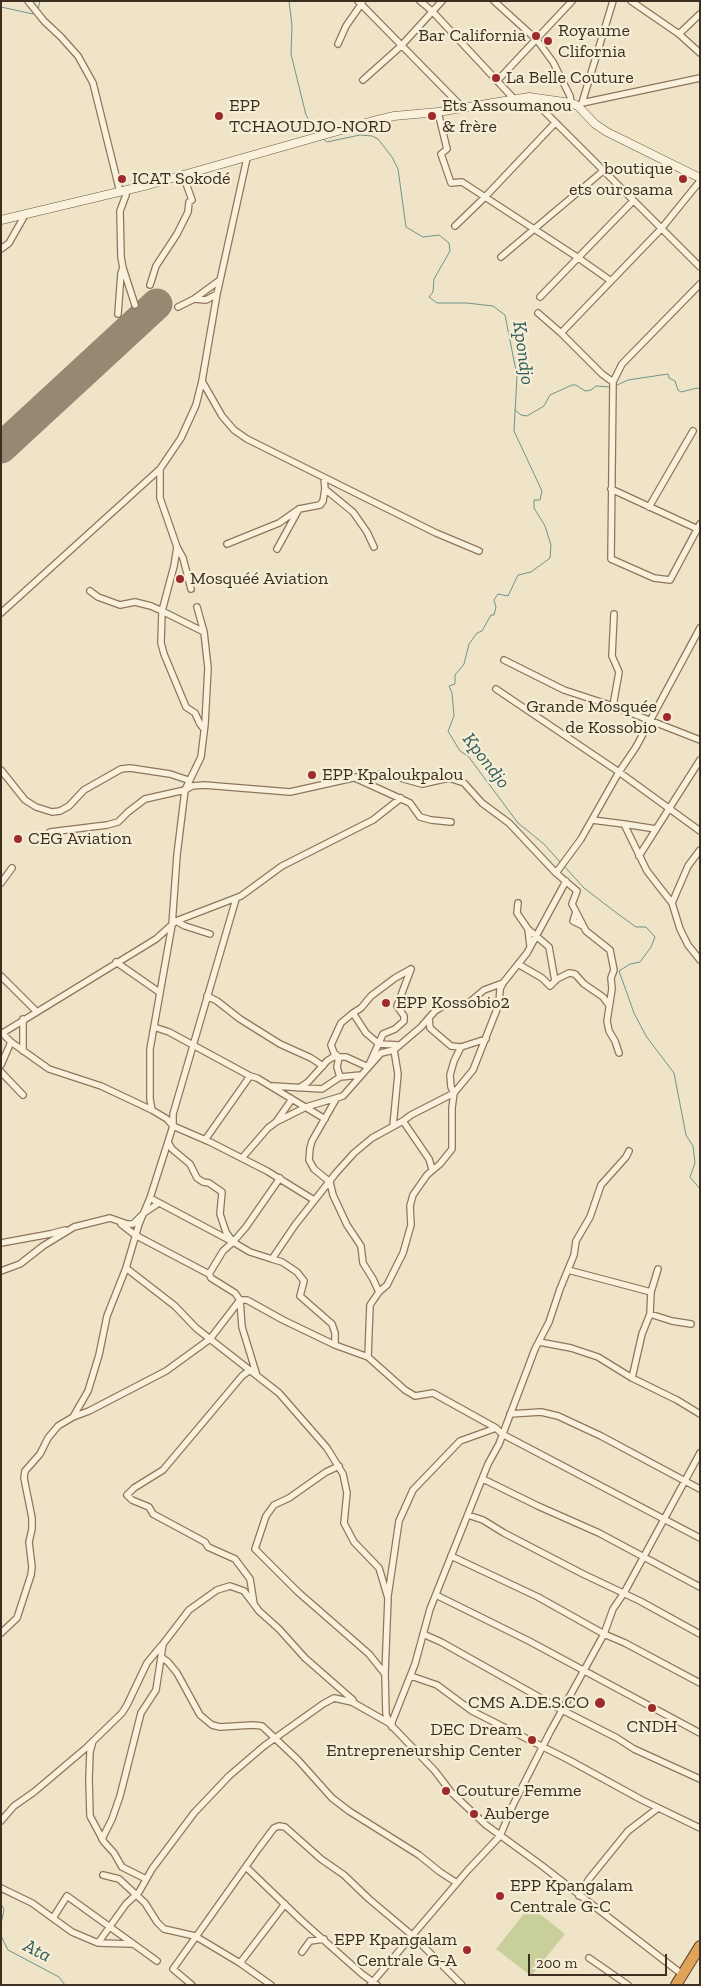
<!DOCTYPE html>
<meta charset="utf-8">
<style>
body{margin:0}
#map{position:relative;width:701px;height:1986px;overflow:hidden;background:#f0e4c8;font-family:"Zilla Slab",serif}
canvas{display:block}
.frame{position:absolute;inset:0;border:2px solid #3d2e20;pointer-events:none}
.scale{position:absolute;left:528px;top:1954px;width:139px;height:22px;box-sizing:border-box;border:2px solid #3d2e20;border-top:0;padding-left:6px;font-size:15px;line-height:18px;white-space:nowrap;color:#3d2e20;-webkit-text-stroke:4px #f7eed8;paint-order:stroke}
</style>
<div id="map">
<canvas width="701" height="1986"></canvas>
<div class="frame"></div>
<div class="scale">200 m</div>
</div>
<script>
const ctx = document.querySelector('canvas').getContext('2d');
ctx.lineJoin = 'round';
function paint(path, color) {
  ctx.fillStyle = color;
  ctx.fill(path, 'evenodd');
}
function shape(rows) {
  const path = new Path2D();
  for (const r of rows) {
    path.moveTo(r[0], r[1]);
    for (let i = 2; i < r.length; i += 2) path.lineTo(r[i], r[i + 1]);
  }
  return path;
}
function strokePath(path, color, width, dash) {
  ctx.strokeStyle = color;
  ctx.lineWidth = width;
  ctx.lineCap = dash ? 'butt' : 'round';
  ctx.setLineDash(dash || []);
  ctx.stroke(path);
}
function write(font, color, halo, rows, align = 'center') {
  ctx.font = font + ' "Zilla Slab",serif';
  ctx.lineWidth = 4.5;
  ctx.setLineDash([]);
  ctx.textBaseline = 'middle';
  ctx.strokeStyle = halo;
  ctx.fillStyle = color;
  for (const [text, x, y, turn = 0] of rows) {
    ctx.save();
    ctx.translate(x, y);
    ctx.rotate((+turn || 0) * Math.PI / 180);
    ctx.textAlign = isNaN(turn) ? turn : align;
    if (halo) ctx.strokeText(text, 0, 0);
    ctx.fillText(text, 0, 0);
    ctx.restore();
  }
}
paint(shape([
 [530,1906,565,1934,531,1976,496,1949]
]), '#c9cf9b');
strokePath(shape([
 [289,1,292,25,291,54,306,115,317,134],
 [1,7,33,14],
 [38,10,40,1],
 [322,138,327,142,360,135,372,136,378,139,392,157,398,169,406,227,423,237,439,235,449,243,450,251,434,279,433,292,429,297,437,303,467,303,493,306,505,315,517,376,514,431,542,491,540,500,534,500,534,508,545,526,551,545,550,558,531,572,518,575,508,596,498,594,494,600,496,607,494,615,491,615,482,631,477,633,469,644,464,664,455,675,455,684,449,686,452,693,454,716,448,731,460,751,468,756,518,823,544,844,560,862],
 [615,386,628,380,668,374,669,378,675,381,678,390,681,392,697,388,700,389],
 [515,410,521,415,527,416,544,406,550,395,572,385,576,385,585,391,591,390,596,386,611,387],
 [565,867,584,888,618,914,636,927,646,927,655,937,651,947,640,962,630,964,619,971,634,1013,646,1036,674,1073,686,1135,693,1146,695,1163,690,1177,700,1189],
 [1,1904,4,1910,1,1924],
 [1,1936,8,1950,59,1977,65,1985]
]), '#6f938a', 1);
strokePath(shape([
 [1,448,157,304]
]), '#968974', 31);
const street = shape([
 [28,1,44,21,61,37,78,56,93,83,120,192],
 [358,1,463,108],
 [420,1,432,11,515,100],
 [494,1,537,40,553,62,570,96,571,103],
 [631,1,679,34,700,53],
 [679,34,700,14],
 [338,44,346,26,362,3],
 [363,80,401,46,442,1],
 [497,81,572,1],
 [530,97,700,267],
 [582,103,613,1],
 [578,106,582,103,700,78],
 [438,112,447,149,441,154,451,183,462,182,577,257,611,281],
 [455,226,485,197,555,123],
 [1,249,9,243,25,215],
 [501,257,603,171],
 [123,268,135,305],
 [700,284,622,364,613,382,611,559,654,578,670,580,700,524],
 [150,285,156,266,177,234,188,212,189,202,192,200,183,175],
 [540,297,633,201],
 [194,299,206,300,217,294],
 [178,307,194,299,220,280],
 [538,313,561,333,661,229,700,181],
 [118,314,121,273,123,268,121,257,120,211,126,195,126,191],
 [561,333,602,374,613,382],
 [202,381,222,416,234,430,247,439,436,533,479,551],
 [160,469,160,498,177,547,174,566,162,611,204,632,208,668,205,724,201,757,185,790,177,855,172,925,150,1049,150,1099,152,1110,167,1119,173,1126,150,1198,233,1242,223,1251,209,1274,211,1278,235,1293,240,1300,210,1339,279,1393,327,1448,343,1474,347,1493,344,1523,354,1542,379,1568,388,1598,385,1674,386,1714,389,1723,435,1771,451,1792,486,1825,541,1865,683,1975],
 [324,478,325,489,353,512,367,532,374,547],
 [611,489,700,530],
 [649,507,693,431],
 [227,544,279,523,299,509,320,505,323,501,325,489],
 [177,547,183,558,191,589],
 [277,549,299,509],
 [90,591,98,597,120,605,135,602,151,606,162,611,161,643,164,654,186,707,195,713,200,724,204,729],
 [197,607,204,632],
 [1,613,160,469,181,438,196,405,202,381,217,294,247,158],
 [504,660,564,690,613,706,700,740],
 [496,689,619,772,700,831],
 [613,706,619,672,612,656,614,614],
 [1,770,25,800,36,807,52,812,60,811,69,806,84,790,121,769,130,768,170,774,188,780],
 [353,777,410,803,420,817,431,820,451,822],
 [592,820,624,824,647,871,672,903,680,929,688,945,700,960],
 [624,824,656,829],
 [50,832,107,825,118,822,128,812,145,799,185,790,192,786,204,785,290,792,371,774,393,776,422,784,449,778,464,783,482,803,509,823,556,873],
 [639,856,700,760],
 [1,883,12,868],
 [236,899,173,1114,173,1126,210,1142,267,1171,314,1200],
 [518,903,517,913,528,929,530,946],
 [672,903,688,866,700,850],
 [576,912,573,921,583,926],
 [176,921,185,926,210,934],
 [528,929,549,947,555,981],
 [116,962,159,992],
 [518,964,542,978,550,986,557,979,569,973,575,974,584,984,603,997,609,1005],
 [1,976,36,1011],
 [207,996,217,1001,240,1019,280,1044,311,1058,323,1066],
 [429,1018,430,1028,451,1046,461,1047,486,1039],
 [154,1027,169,1032,250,1076],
 [2,1033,11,1042,49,1069,101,1086,152,1110],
 [1,1034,156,939,176,921,241,896,282,866,373,820,401,798],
 [399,1045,379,1044,366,1033,353,1013,361,1008,371,996,395,978,411,969],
 [461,1047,454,1061,450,1075,451,1087,454,1093,452,1108,452,1149,440,1164,427,1175,413,1195,410,1206,411,1225,403,1253,387,1285,379,1292,370,1305,368,1357,405,1390,415,1396,433,1393,496,1428,502,1434,700,1538],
 [23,1051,23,1019],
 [619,1053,615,1041,609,1031,607,1021,612,989,611,978,614,970,610,950,586,931,572,904,577,891,556,873,581,839,619,772,636,747,700,628],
 [1,1065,11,1042],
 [1,1072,23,1095],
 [340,1077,337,1067,339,1057,334,1053,331,1045,341,1023,353,1013],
 [273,1086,322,1089,340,1077,361,1075],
 [299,1088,308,1082,327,1061,333,1057,346,1057,368,1067,383,1034,395,1029,404,1021,404,1016,397,1006,411,969],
 [336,1099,312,1141,310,1148,309,1160,314,1169,330,1182,333,1195,347,1225,361,1246,363,1263,373,1279,379,1292],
 [403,1121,429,1159,432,1169],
 [276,1122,292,1099],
 [393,1126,398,1074,394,1050],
 [205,1140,250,1076,257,1078,325,1119],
 [168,1142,172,1149,190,1164,197,1178,203,1182,209,1183,222,1192,220,1214,226,1232,233,1242,250,1252,272,1259,295,1225,336,1173,354,1153,372,1138,403,1121,411,1115,454,1093,473,1070,499,1004,500,989,503,983,527,953,566,881],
 [242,1158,268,1128,276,1122,306,1107,343,1096,381,1053,394,1050,421,1027,435,1011,445,1005,466,1005,484,990,503,983],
 [121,1224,135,1235,209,1274],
 [233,1242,246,1227,280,1178],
 [1,1243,50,1234,65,1230],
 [272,1259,282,1262,297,1272,304,1281,300,1296,332,1324,335,1333,335,1345],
 [568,1270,651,1292],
 [1,1271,20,1264,43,1246,74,1227,110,1218,127,1224,133,1224,144,1213,159,1203],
 [650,1314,672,1321,691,1324],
 [539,1342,571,1348,598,1357,632,1378,677,1400,700,1414],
 [250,1370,242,1376,163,1470,134,1488,127,1495,132,1500,149,1507,153,1514,205,1542,208,1547,235,1559,250,1579,254,1604],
 [257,1376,242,1327,240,1300,247,1300,283,1320,335,1345,368,1357],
 [632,1378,642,1334,650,1314,651,1292,658,1269],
 [510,1414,541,1412,558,1416,601,1436,700,1489],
 [73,1417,88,1391,99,1355,107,1316,126,1268,139,1224,150,1198],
 [339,1466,326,1472,289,1498,274,1505,266,1516,255,1549,298,1592,369,1654,385,1674],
 [483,1479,538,1506,599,1533,700,1587],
 [468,1515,483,1520,504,1533,583,1574,640,1601,700,1634],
 [451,1556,538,1597,604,1634,625,1643,700,1683],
 [436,1595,529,1641,700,1733],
 [388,1596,399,1521,413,1490,460,1441,496,1428],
 [1,1633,17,1618,31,1575,32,1567,29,1542,32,1529,32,1518,24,1478,25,1471,40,1454,48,1438,58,1426,73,1417,89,1411,166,1371,210,1339,196,1328,175,1306,126,1268],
 [423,1634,441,1642,562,1710,617,1738,634,1749,700,1779],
 [161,1657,168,1662,177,1673,200,1715,212,1725,220,1727,253,1725,262,1726,298,1760,332,1798,349,1811,419,1855,440,1872,457,1883],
 [411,1676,437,1685,472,1711,569,1760,642,1800,700,1828],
 [392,1727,392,1722,415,1664,430,1609,488,1464,499,1444,535,1349,549,1322,560,1289,574,1255,576,1241,590,1217,601,1185,626,1157,629,1151],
 [93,1741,90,1752,89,1779,90,1816,104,1842,114,1853,122,1867,146,1879],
 [1,1821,14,1806,34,1792,86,1748,122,1713,127,1705,147,1663,161,1646],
 [102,1839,112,1819,120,1796,141,1713,156,1690,163,1644,189,1610,217,1590,230,1586,244,1591,259,1611,279,1629,305,1658,353,1700],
 [246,1867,301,1920,362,1974,377,1985],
 [103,1875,119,1879,145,1903,157,1922,164,1929,195,1936,240,1963,271,1985],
 [1,1888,32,1903,72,1932,98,1943,126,1904,139,1892,152,1869,194,1813,229,1776,264,1746,323,1704,334,1698,352,1702,389,1723],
 [579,1896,589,1879,628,1831,658,1808],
 [53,1918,67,1896,157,1961],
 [98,1943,131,1944],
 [302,1952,310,1941,324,1939],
 [589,1958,628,1985],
 [240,1963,285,1904],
 [192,1985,173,1969,259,1848,274,1828,279,1826,285,1827,321,1859,344,1875,369,1899,413,1936,462,1985],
 [370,1985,468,1870,500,1836,513,1805,550,1732,604,1634,613,1609,624,1593,700,1453]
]);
const secondary = shape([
 [1,220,148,185,373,121,394,116,438,112,529,97,571,103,578,106,595,124,607,132,700,178]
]);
const highway = shape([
 [676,1985,700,1946]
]);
strokePath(street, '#8d765c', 8);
strokePath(secondary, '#6f573f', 9);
strokePath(highway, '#5b4430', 12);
strokePath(street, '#faf1dc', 5.5);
strokePath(secondary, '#faf1dc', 8);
strokePath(highway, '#e0a458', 10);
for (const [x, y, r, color] of [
 [536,36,5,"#9e2a2b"],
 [548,41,5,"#9e2a2b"],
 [496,78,5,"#9e2a2b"],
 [219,116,5,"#9e2a2b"],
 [432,116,5,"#9e2a2b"],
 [122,179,5,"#9e2a2b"],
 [683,179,5,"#9e2a2b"],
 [180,579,5,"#9e2a2b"],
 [667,717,5,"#9e2a2b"],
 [312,775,5,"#9e2a2b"],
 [18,839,5,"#9e2a2b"],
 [386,1003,5,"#9e2a2b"],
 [600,1703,6,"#9e2a2b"],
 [652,1708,5,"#9e2a2b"],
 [532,1740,5,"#9e2a2b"],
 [446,1791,5,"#9e2a2b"],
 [474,1814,5,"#9e2a2b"],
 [500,1896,5,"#9e2a2b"],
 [467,1950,5,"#9e2a2b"]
]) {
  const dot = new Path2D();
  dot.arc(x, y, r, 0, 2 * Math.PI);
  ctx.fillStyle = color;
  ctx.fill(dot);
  strokePath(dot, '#f7eed8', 2);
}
write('18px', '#3d2e20', '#f7eed8', [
 ["Royaume",558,31],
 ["Clifornia",558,52],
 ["Bar California",526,36,"right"],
 ["La Belle Couture",506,78],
 ["EPP",229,106],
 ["TCHAOUDJO-NORD",229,127],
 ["Ets Assoumanou",442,106],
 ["& frère",442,127],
 ["boutique",673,169,"right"],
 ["ets ourosama",673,190,"right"],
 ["ICAT Sokodé",132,179],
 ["Mosquéé Aviation",190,579],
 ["Grande Mosquée",657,707,"right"],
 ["de Kossobio",657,728,"right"],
 ["EPP Kpaloukpalou",322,775],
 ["CEG Aviation",28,839],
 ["EPP Kossobio2",396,1003],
 ["CMS A.DE.S.CO",589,1703,"right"],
 ["CNDH",652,1727,"center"],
 ["DEC Dream",522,1730,"right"],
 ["Entrepreneurship Center",522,1751,"right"],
 ["Couture Femme",456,1791],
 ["Auberge",484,1814],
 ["EPP Kpangalam",510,1886],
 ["Centrale G-C",510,1907],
 ["EPP Kpangalam",457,1940,"right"],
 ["Centrale G-A",457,1961,"right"]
], 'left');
write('italic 19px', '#2f5d5a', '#f7eed8', [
 ["Kpondjo",523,353,82],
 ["Kpondjo",486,761,52],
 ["Ata",37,1951,27]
]);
</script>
